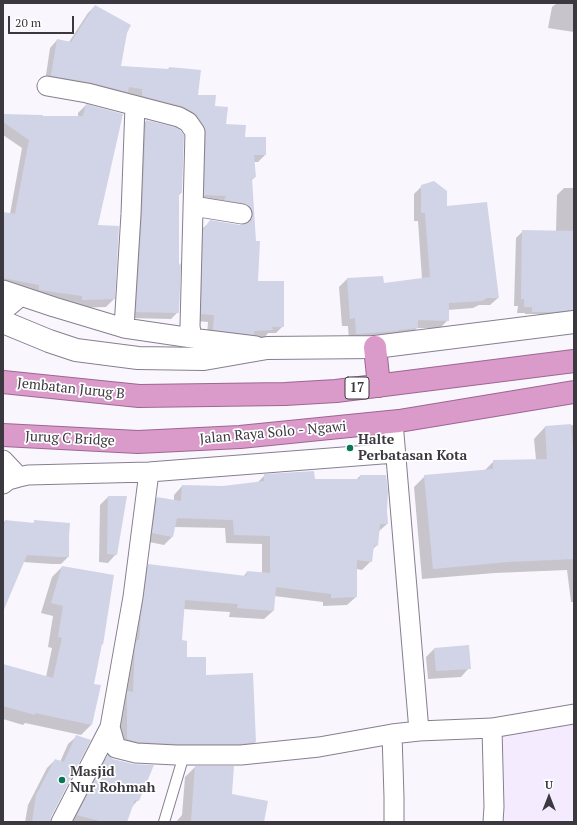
<!DOCTYPE html>
<style>
body{margin:0}
#map{position:relative;width:577px;height:825px;overflow:hidden;background:#faf6fe;font-family:"PT Serif",serif}
canvas{display:block}
.frame{position:absolute;inset:0;border:4px solid #3c383f;pointer-events:none}
.north{position:absolute;left:529px;top:777px;width:40px;height:40px;-webkit-text-stroke:3px #fff;paint-order:stroke;rotate:0deg;font-size:11px;font-weight:700;line-height:16px;text-align:center;color:#3c383f}
.north::after{content:'';display:block;margin:auto;width:14px;height:18px;background:#3c383f;clip-path:polygon(50% 0,100% 100%,50% 72%,0 100%)}
.scale{position:absolute;left:8px;top:16px;width:66px;height:18px;box-sizing:border-box;border:2px solid #3c383f;border-top:0;padding-left:5px;font-size:12px;line-height:14px;white-space:nowrap;color:#3c383f;-webkit-text-stroke:3px #fff;paint-order:stroke}
</style>
<div id="map">
<canvas width="577" height="825"></canvas>
<div class="frame"></div>
<div class="north">U</div>
<div class="scale">20 m</div>
</div>
<script>
const ctx = document.querySelector('canvas').getContext('2d');
ctx.lineJoin = 'round';
function paint(path, color) {
  ctx.fillStyle = color;
  ctx.fill(path, 'evenodd');
}
function shape(rows) {
  const path = new Path2D();
  for (const r of rows) {
    path.moveTo(r[0], r[1]);
    for (let i = 2; i < r.length; i += 2) path.lineTo(r[i], r[i + 1]);
  }
  return path;
}
function strokePath(path, color, width, dash) {
  ctx.strokeStyle = color;
  ctx.lineWidth = width;
  ctx.lineCap = dash ? 'butt' : 'round';
  ctx.setLineDash(dash || []);
  ctx.stroke(path);
}
function write(font, color, halo, rows, align = 'center') {
  ctx.font = font + ' "PT Serif",serif';
  ctx.lineWidth = 3.5;
  ctx.setLineDash([]);
  ctx.textBaseline = 'middle';
  ctx.strokeStyle = halo;
  ctx.fillStyle = color;
  for (const [text, x, y, turn = 0] of rows) {
    ctx.save();
    ctx.translate(x, y);
    ctx.rotate((+turn || 0) * Math.PI / 180);
    ctx.textAlign = isNaN(turn) ? turn : align;
    if (halo) ctx.strokeText(text, 0, 0);
    ctx.fillText(text, 0, 0);
    ctx.restore();
  }
}
paint(shape([
 [574,723,574,822,497,822,498,733]
]), '#f5ebff');
paint(shape([
 [557,3,574,3,574,32,548,28,552,7],
 [95,6,126,33,119,66,167,70,169,68,197,96,214,107,225,125,244,138,265,155,258,162,254,162,255,177,251,181,257,282,283,326,276,333,268,333,265,337,250,338,207,336,208,322,195,321,197,238,203,228,211,221,240,226,246,224,245,217,198,202,197,133,45,82,50,48,57,40,69,42,88,13],
 [86,105,97,226,114,299,106,307,74,308,3,287,3,213,10,214,22,148,3,135,3,115,42,117,78,117,78,113],
 [146,121,175,128,181,193,178,196,178,312,171,319,129,318,139,128],
 [422,186,446,207,498,298,490,305,479,305,473,308,448,310,448,320,440,328,417,328,410,335,349,341,348,326,342,326,339,287,347,279,383,284,422,279,418,221,414,221,414,194],
 [564,188,574,188,574,311,571,314,525,314,525,313,517,313,518,306,514,306,516,238,523,231,556,231,557,195],
 [574,425,574,602,571,602,567,570,495,573,422,579,414,487,425,476,484,471,494,461,536,460,534,439,545,427],
 [265,475,314,480,356,480,360,476,387,524,378,532,377,545,372,550,371,561,362,570,356,569,356,597,347,605,323,606,323,602,274,596,273,611,264,619,229,617,230,612,183,609,181,641,186,658,205,676,255,742,246,751,119,748,119,701,140,574,149,565,243,577,247,572,262,573,262,544,226,543,225,528,174,527,173,536,164,545,144,541,149,506,157,498,174,501,174,495,182,486,223,487,257,483],
 [108,497,126,497,116,554,108,563,99,562,100,505],
 [5,521,32,524,35,521,68,557,61,564,52,564,23,562,3,593,3,523],
 [62,567,102,644,101,645,92,685,91,725,81,735,25,723,23,725,3,719,3,665,46,677,52,648,48,647,53,616,41,613,52,577],
 [434,649,469,668,461,677,428,679,426,657],
 [77,736,49,822,25,822,28,805,47,768,55,760,60,762,68,744],
 [108,756,138,800,131,808,126,822,70,822,100,765],
 [195,767,230,795,263,822,176,822,182,815,185,777]
]), '#0003');
paint(shape([
 [95,5,131,25,127,33,121,66,169,69,169,67,201,70,198,95,216,95,215,106,228,107,226,124,246,125,245,137,266,137,266,155,254,155,256,177,252,178,256,241,260,241,258,281,284,281,284,327,272,327,273,330,254,331,254,335,213,330,214,315,201,314,203,230,210,220,240,225,246,224,250,221,253,215,252,210,249,206,244,203,224,200,226,196,204,195,206,132,204,126,197,115,193,112,182,106,142,96,142,89,129,87,128,92,89,82,51,76,57,39,71,42],
 [86,104,123,114,98,225,119,226,115,299,82,300,82,296,39,290,39,285,3,278,3,212,15,214,29,140,3,122,3,114,43,115,43,116,83,116],
 [146,120,175,127,180,130,184,135,182,193,179,193,179,265,181,263,179,313,136,312,142,215],
 [434,181,447,191,447,206,487,202,499,298,487,298,482,301,449,303,449,321,418,320,418,328,398,330,398,331,356,334,355,318,350,319,347,278,383,276,384,283,430,277,425,213,421,213,421,185],
 [522,230,574,231,574,310,552,312,532,312,532,307,524,307,524,299,521,299],
 [571,424,574,463,574,559,507,562,433,569,424,475,493,469,493,460,547,459,545,426],
 [314,471,315,479,360,479,360,475,386,475,388,492,387,511,388,524,380,524,378,546,374,545,372,562,357,560,357,597,331,598,331,594,276,587,274,611,237,608,238,604,185,600,182,640,187,641,187,657,206,657,206,675,253,673,256,742,240,744,176,744,138,742,127,739,127,692,128,691,133,692,135,647,137,640,139,640,141,616,148,564,246,576,247,571,270,573,270,536,234,535,233,520,177,518,173,537,152,533,157,497,181,501,182,485,223,486,264,481,264,474,298,472],
 [108,496,127,496,117,555,107,554],
 [5,520,34,523,34,520,70,523,69,536,69,557,60,557,27,555,3,612,3,534],
 [62,566,114,575,103,645,102,644,94,684,101,685,92,725,35,713,35,715,3,706,3,664,53,678,62,638,58,637,63,606,51,603],
 [469,645,471,669,436,671,434,648],
 [76,735,91,740,51,817,50,822,32,822,36,795,55,759,64,762],
 [108,755,113,759,133,764,154,765,139,801,135,800,127,822,103,822,77,815],
 [195,766,234,766,232,794,268,801,264,822,191,822]
]), '#d1d4e7');
const service = shape([
 [164,822,184,755]
]);
const minor = shape([
 [47,86,87,93,179,117,188,122,195,132,190,326,191,333,194,338],
 [193,206,242,214],
 [3,290,54,307,124,328,199,339,256,346],
 [3,311,21,296],
 [124,328,131,214,135,106],
 [393,422,419,731],
 [3,460,19,477],
 [3,484,8,480,19,477,28,475,149,472,395,453],
 [110,727,116,748,136,753,176,755,241,755,319,747,392,734,419,731,492,728,574,714],
 [492,728,494,807,493,822],
 [392,734,394,797,394,822],
 [61,822,110,727,133,597,149,472]
]);
const tertiary = shape([
 [3,322,49,341,76,350,138,358,204,359,267,348,375,347,574,322]
]);
const trunk = shape([
 [375,347,379,386],
 [3,382,139,396,285,394,336,391,574,361],
 [3,435,138,442,240,437,399,421,574,392]
]);
strokePath(service, '#877f8f', 12);
strokePath(minor, '#877f8f', 21);
strokePath(tertiary, '#877f8f', 24);
strokePath(trunk, '#9d6790', 24);
strokePath(service, '#fff', 10);
strokePath(minor, '#fff', 19);
strokePath(tertiary, '#fff', 22);
strokePath(trunk, '#da9aca', 22);
for (const [x, y, r, color] of [
 [350,448,4,"#057853"],
 [62,780,4,"#057853"]
]) {
  const dot = new Path2D();
  dot.arc(x, y, r, 0, 2 * Math.PI);
  ctx.fillStyle = color;
  ctx.fill(dot);
  strokePath(dot, '#fff', 1.5);
}
for (const [x, y, w] of [
 [357,388,24]
]) {
  const box = new Path2D();
  box.roundRect(x - w / 2, y - 11, w, 22, 3);
  ctx.fillStyle = '#fff';
  ctx.fill(box);
  strokePath(box, '#3c383f', 1);
}
write('bold 13px', '#3c383f', null, [
 ["17",357,388]
]);
write('14px', '#3c383f', '#fff', [
 ["Jembatan Jurug B",71,389,6],
 ["Jalan Raya Solo - Ngawi",273,433,-5],
 ["Jurug C Bridge",70,439,3]
]);
write('bold 14px', '#3c383f', '#fff', [
 ["Halte",358,440],
 ["Perbatasan Kota",358,456],
 ["Masjid",70,772],
 ["Nur Rohmah",70,788]
], 'left');
</script>
